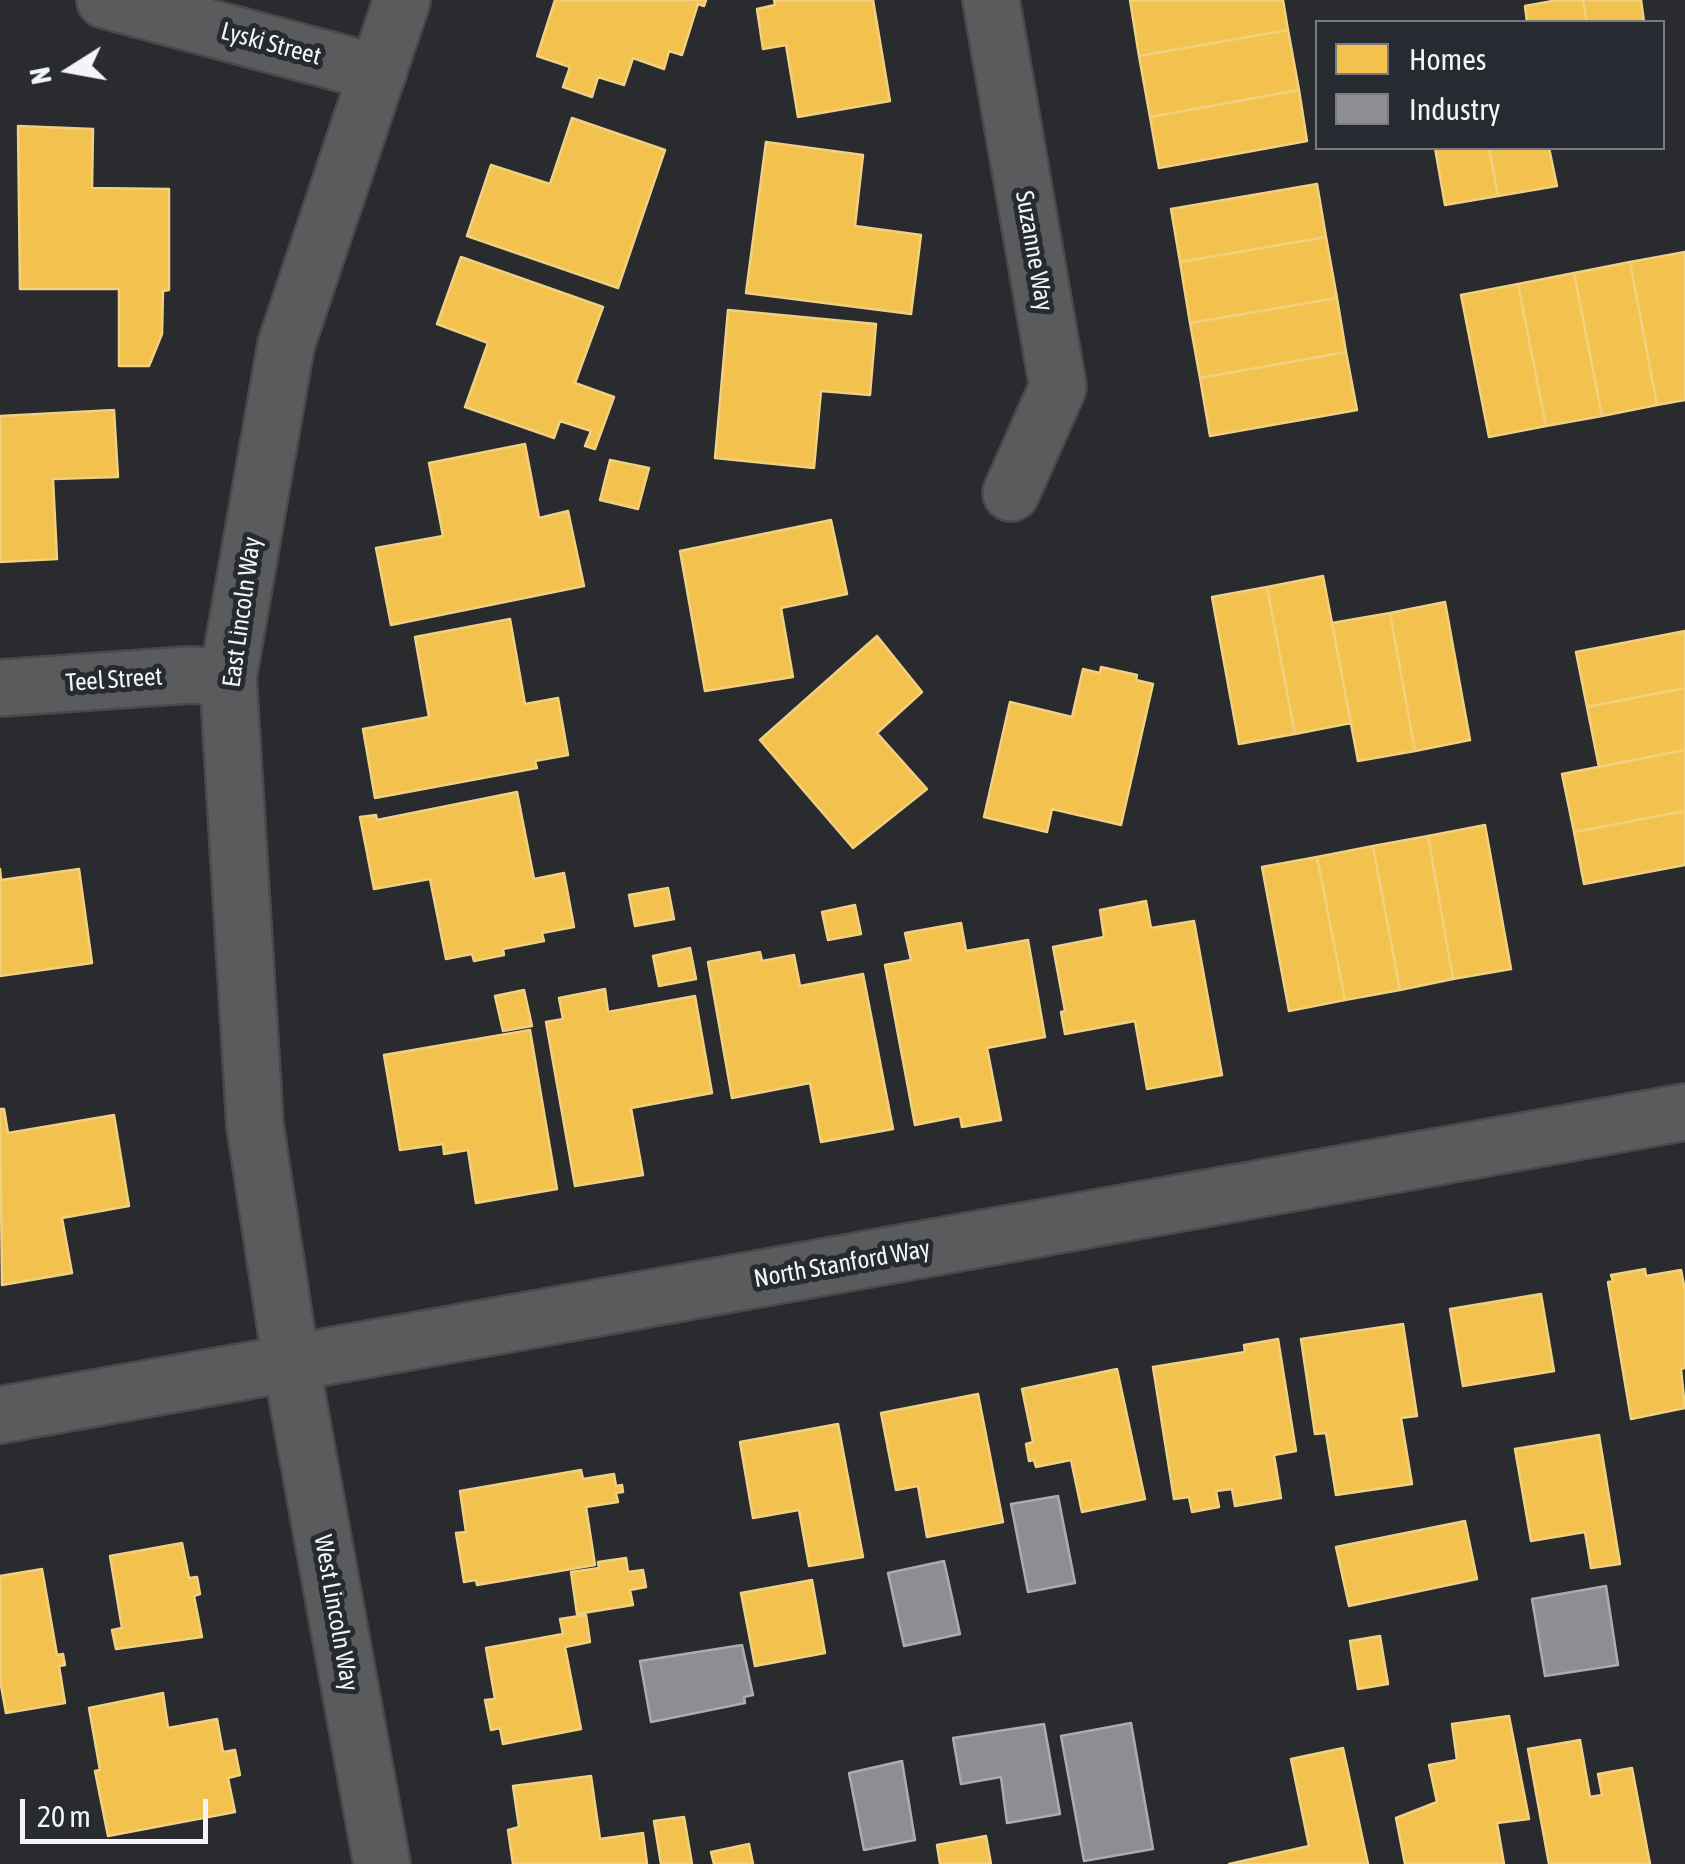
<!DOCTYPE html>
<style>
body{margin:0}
#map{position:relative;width:1685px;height:1864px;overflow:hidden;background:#292b2e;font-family:"Asap Condensed",sans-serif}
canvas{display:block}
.legend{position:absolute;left:1315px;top:20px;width:350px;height:130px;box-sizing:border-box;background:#272a30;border:2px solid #787b80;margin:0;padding:12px 18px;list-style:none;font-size:30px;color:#f2f4f9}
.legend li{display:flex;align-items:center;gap:20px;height:50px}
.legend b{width:50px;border:2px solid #787b80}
.north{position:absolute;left:20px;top:20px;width:100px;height:100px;-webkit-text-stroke:8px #272a30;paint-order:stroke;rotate:259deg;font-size:28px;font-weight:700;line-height:40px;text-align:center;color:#f2f4f9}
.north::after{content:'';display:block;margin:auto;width:35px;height:45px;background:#f2f4f9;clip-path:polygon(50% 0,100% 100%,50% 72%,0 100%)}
.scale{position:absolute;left:20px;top:1799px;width:188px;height:45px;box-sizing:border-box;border:5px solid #f2f4f9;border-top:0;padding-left:12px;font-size:30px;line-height:35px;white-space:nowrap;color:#f2f4f9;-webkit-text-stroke:8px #272a30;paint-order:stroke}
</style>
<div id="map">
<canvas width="1685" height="1864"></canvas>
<ul class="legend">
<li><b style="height:28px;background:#f2c14e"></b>Homes</li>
<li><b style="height:28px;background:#8d8d92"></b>Industry</li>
</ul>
<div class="north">N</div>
<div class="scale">20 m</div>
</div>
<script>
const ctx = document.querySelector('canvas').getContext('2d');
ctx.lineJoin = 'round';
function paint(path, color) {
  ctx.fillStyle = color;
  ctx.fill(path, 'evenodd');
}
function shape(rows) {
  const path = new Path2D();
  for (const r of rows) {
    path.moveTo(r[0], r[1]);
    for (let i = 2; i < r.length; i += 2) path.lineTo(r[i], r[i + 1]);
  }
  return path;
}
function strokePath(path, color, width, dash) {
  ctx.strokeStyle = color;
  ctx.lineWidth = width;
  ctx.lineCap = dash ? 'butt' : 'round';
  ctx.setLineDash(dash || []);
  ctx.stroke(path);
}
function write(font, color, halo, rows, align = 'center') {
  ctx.font = font + ' "Asap Condensed",sans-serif';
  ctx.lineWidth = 10;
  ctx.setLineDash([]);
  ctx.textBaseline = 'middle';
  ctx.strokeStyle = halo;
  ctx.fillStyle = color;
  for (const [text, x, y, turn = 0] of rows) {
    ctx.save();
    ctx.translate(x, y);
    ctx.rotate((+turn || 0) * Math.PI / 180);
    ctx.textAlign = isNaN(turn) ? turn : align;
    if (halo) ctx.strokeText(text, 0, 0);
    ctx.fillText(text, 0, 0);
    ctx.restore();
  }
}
const homes = shape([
 [555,0,706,0,704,6,698,4,682,55,669,51,664,69,633,58,624,85,598,77,592,97,563,87,570,67,537,56,555,0],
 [774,0,873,0,890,101,798,117,786,45,763,49,757,9,775,5,774,0],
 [1130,0,1283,0,1288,30,1139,56,1130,0],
 [1558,0,1583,0,1587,22,1527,22,1525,6,1558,0],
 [1583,0,1641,0,1644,22,1587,22,1583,0],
 [1288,30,1299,90,1150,117,1139,56,1288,30],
 [1299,90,1307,141,1159,168,1150,117,1299,90],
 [572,118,665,150,618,288,467,236,491,165,550,184,572,118],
 [18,126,93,129,92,188,169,189,169,290,163,291,162,334,149,366,119,366,119,289,20,289,18,126],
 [766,142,863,155,855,226,921,235,911,314,746,293,766,142],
 [1435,148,1489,148,1498,196,1445,205,1435,148],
 [1489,148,1549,148,1557,186,1498,196,1489,148],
 [1317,184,1326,237,1180,262,1171,209,1317,184],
 [1326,237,1337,298,1190,323,1180,262,1326,237],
 [1685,252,1685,400,1657,405,1630,262,1685,252],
 [461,257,603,307,575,383,614,397,595,449,585,446,591,431,560,421,554,438,465,407,488,343,437,324,461,257],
 [1630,262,1657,405,1602,416,1574,273,1630,262],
 [1574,273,1602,416,1546,426,1518,284,1574,273],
 [1518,284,1546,426,1489,437,1461,295,1518,284],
 [1337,298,1346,352,1200,378,1190,323,1337,298],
 [728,310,876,324,870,395,821,391,814,468,715,458,728,310],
 [1346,352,1357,410,1210,436,1200,378,1346,352],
 [114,410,118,477,53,479,57,559,0,562,0,416,114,410],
 [525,444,539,518,568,511,584,586,391,625,376,548,443,536,429,463,525,444],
 [610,460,649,468,638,509,600,500,610,460],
 [831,520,847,594,781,608,793,677,705,691,680,551,831,520],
 [1323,576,1351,723,1295,734,1267,587,1323,576],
 [1267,587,1295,734,1239,744,1212,597,1267,587],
 [1445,602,1470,740,1415,751,1390,613,1445,602],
 [1390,613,1415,751,1358,761,1332,623,1390,613],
 [510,619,525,704,558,698,568,755,535,761,537,768,375,798,363,729,429,717,415,637,510,619],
 [1685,631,1685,688,1587,707,1576,652,1685,631],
 [877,636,922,692,877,733,927,789,853,848,760,740,877,636],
 [1101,667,1137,675,1136,680,1153,684,1121,825,1052,809,1047,832,984,817,1010,702,1072,717,1083,669,1100,673,1101,667],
 [1685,688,1685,750,1599,767,1587,707,1685,688],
 [1685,750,1685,811,1574,832,1562,774,1685,750],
 [517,792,534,879,564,873,574,927,542,933,544,941,503,949,504,955,474,961,472,954,446,959,430,879,374,889,360,817,376,815,377,820,517,792],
 [1685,811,1685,865,1584,884,1574,832,1685,811],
 [1485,825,1511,969,1453,979,1428,836,1485,825],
 [1428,836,1453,979,1400,990,1373,846,1428,836],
 [1373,846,1400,990,1345,1000,1317,857,1373,846],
 [1317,857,1345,1000,1289,1011,1262,867,1317,857],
 [0,869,1,880,79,869,92,963,0,976,0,869],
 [668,888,674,919,635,926,629,895,668,888],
 [1146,901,1151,928,1194,921,1222,1075,1147,1089,1135,1021,1065,1034,1061,1012,1065,1011,1053,947,1104,937,1100,910,1146,901],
 [855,905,861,934,828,940,822,912,855,905],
 [961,923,966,951,1028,940,1045,1037,987,1048,1001,1120,962,1127,960,1116,915,1125,885,965,911,960,905,933,961,923],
 [690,948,696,979,659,986,653,956,690,948],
 [760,952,762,961,794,955,800,986,863,974,893,1129,821,1142,810,1083,732,1098,708,962,760,952],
 [605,989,608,1012,695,996,712,1093,631,1108,643,1175,575,1186,546,1022,563,1019,559,998,605,989],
 [524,990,532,1026,503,1031,495,996,524,990],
 [530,1030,557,1189,476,1203,468,1150,444,1154,443,1144,400,1150,384,1055,530,1030],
 [0,1109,4,1109,8,1133,114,1115,129,1206,62,1218,72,1273,2,1285,0,1109],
 [1645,1269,1646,1276,1681,1270,1685,1290,1685,1368,1681,1369,1685,1408,1631,1419,1608,1282,1613,1281,1611,1275,1645,1269],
 [1541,1294,1554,1371,1463,1386,1450,1309,1541,1294],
 [1403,1324,1417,1416,1401,1418,1412,1484,1336,1495,1326,1433,1315,1434,1301,1339,1403,1324],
 [1278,1339,1296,1451,1274,1455,1281,1498,1235,1506,1232,1489,1216,1491,1219,1507,1192,1512,1189,1497,1174,1499,1153,1367,1245,1352,1244,1345,1278,1339],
 [1117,1369,1145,1499,1082,1512,1071,1460,1036,1467,1034,1460,1029,1461,1026,1444,1033,1442,1022,1389,1117,1369],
 [978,1394,1003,1522,927,1537,918,1486,896,1490,881,1413,978,1394],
 [838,1424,863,1557,809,1566,799,1510,753,1518,740,1442,838,1424],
 [1599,1435,1620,1564,1591,1568,1585,1532,1531,1541,1515,1449,1599,1435],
 [581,1470,583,1479,614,1474,616,1486,622,1485,623,1492,616,1493,618,1502,586,1507,595,1565,477,1585,476,1580,464,1582,456,1533,466,1532,460,1491,581,1470],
 [1465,1521,1477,1579,1349,1606,1336,1547,1465,1521],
 [182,1543,189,1578,197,1577,200,1594,194,1596,202,1637,116,1649,112,1630,122,1628,110,1556,182,1543],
 [626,1558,628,1572,643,1570,646,1587,630,1590,633,1605,577,1614,571,1572,599,1568,598,1562,626,1558],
 [42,1569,57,1655,63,1654,65,1665,59,1666,65,1703,6,1713,0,1680,0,1576,42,1569],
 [812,1580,825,1653,755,1666,741,1593,812,1580],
 [586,1615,590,1642,565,1647,581,1729,503,1744,500,1728,491,1730,485,1700,495,1699,486,1648,563,1634,560,1619,586,1615],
 [1380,1636,1388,1684,1358,1689,1350,1641,1380,1636],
 [163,1693,168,1728,217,1719,223,1752,235,1750,240,1775,228,1778,235,1812,108,1836,95,1771,100,1770,89,1708,163,1693],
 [1509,1716,1529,1819,1497,1823,1504,1864,1405,1864,1396,1818,1437,1802,1429,1765,1457,1760,1452,1724,1509,1716],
 [1580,1740,1590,1797,1602,1795,1598,1774,1632,1768,1650,1864,1549,1864,1528,1749,1580,1740],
 [1343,1748,1368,1864,1229,1864,1309,1846,1291,1759,1343,1748],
 [591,1776,600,1839,643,1833,647,1864,513,1864,508,1830,519,1827,513,1786,591,1776],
 [684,1817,692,1864,661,1864,654,1821,684,1817],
 [986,1836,991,1864,940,1864,937,1845,986,1836],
 [749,1844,753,1864,714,1864,711,1852,749,1844]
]);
paint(homes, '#f2c14e');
strokePath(homes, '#f2d081', 2.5);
const industry = shape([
 [1058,1496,1075,1583,1028,1592,1011,1504,1058,1496],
 [944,1561,960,1634,904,1646,888,1573,944,1561],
 [1606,1586,1618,1665,1545,1676,1532,1599,1606,1586],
 [742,1645,753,1695,744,1697,745,1703,651,1722,640,1661,742,1645],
 [1131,1723,1153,1849,1084,1861,1061,1736,1131,1723],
 [1044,1724,1060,1814,1007,1823,1001,1777,961,1784,953,1738,1044,1724],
 [902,1761,915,1840,864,1850,849,1773,902,1761]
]);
paint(industry, '#8d8d92');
strokePath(industry, '#abacb1', 2.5);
const minor = shape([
 [105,0,378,73],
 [991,0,1058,387,1011,493],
 [0,688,189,675,228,677],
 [0,1415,291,1363]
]);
const tertiary = shape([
 [291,1363,1685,1112],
 [382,1864,291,1363,255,1125,228,677,286,345,402,0]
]);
strokePath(minor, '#48494b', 60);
strokePath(tertiary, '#48494b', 60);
strokePath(minor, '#5a5b5d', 55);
strokePath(tertiary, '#5a5b5d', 55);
write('25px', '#f2f4f9', '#272a30', [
 ["Lyski Street",271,44,15],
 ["Suzanne Way",1034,251,80],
 ["East Lincoln Way",242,612,-82],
 ["Teel Street",114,680,-4],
 ["North Stanford Way",842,1264,-10],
 ["West Lincoln Way",336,1613,80]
]);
</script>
